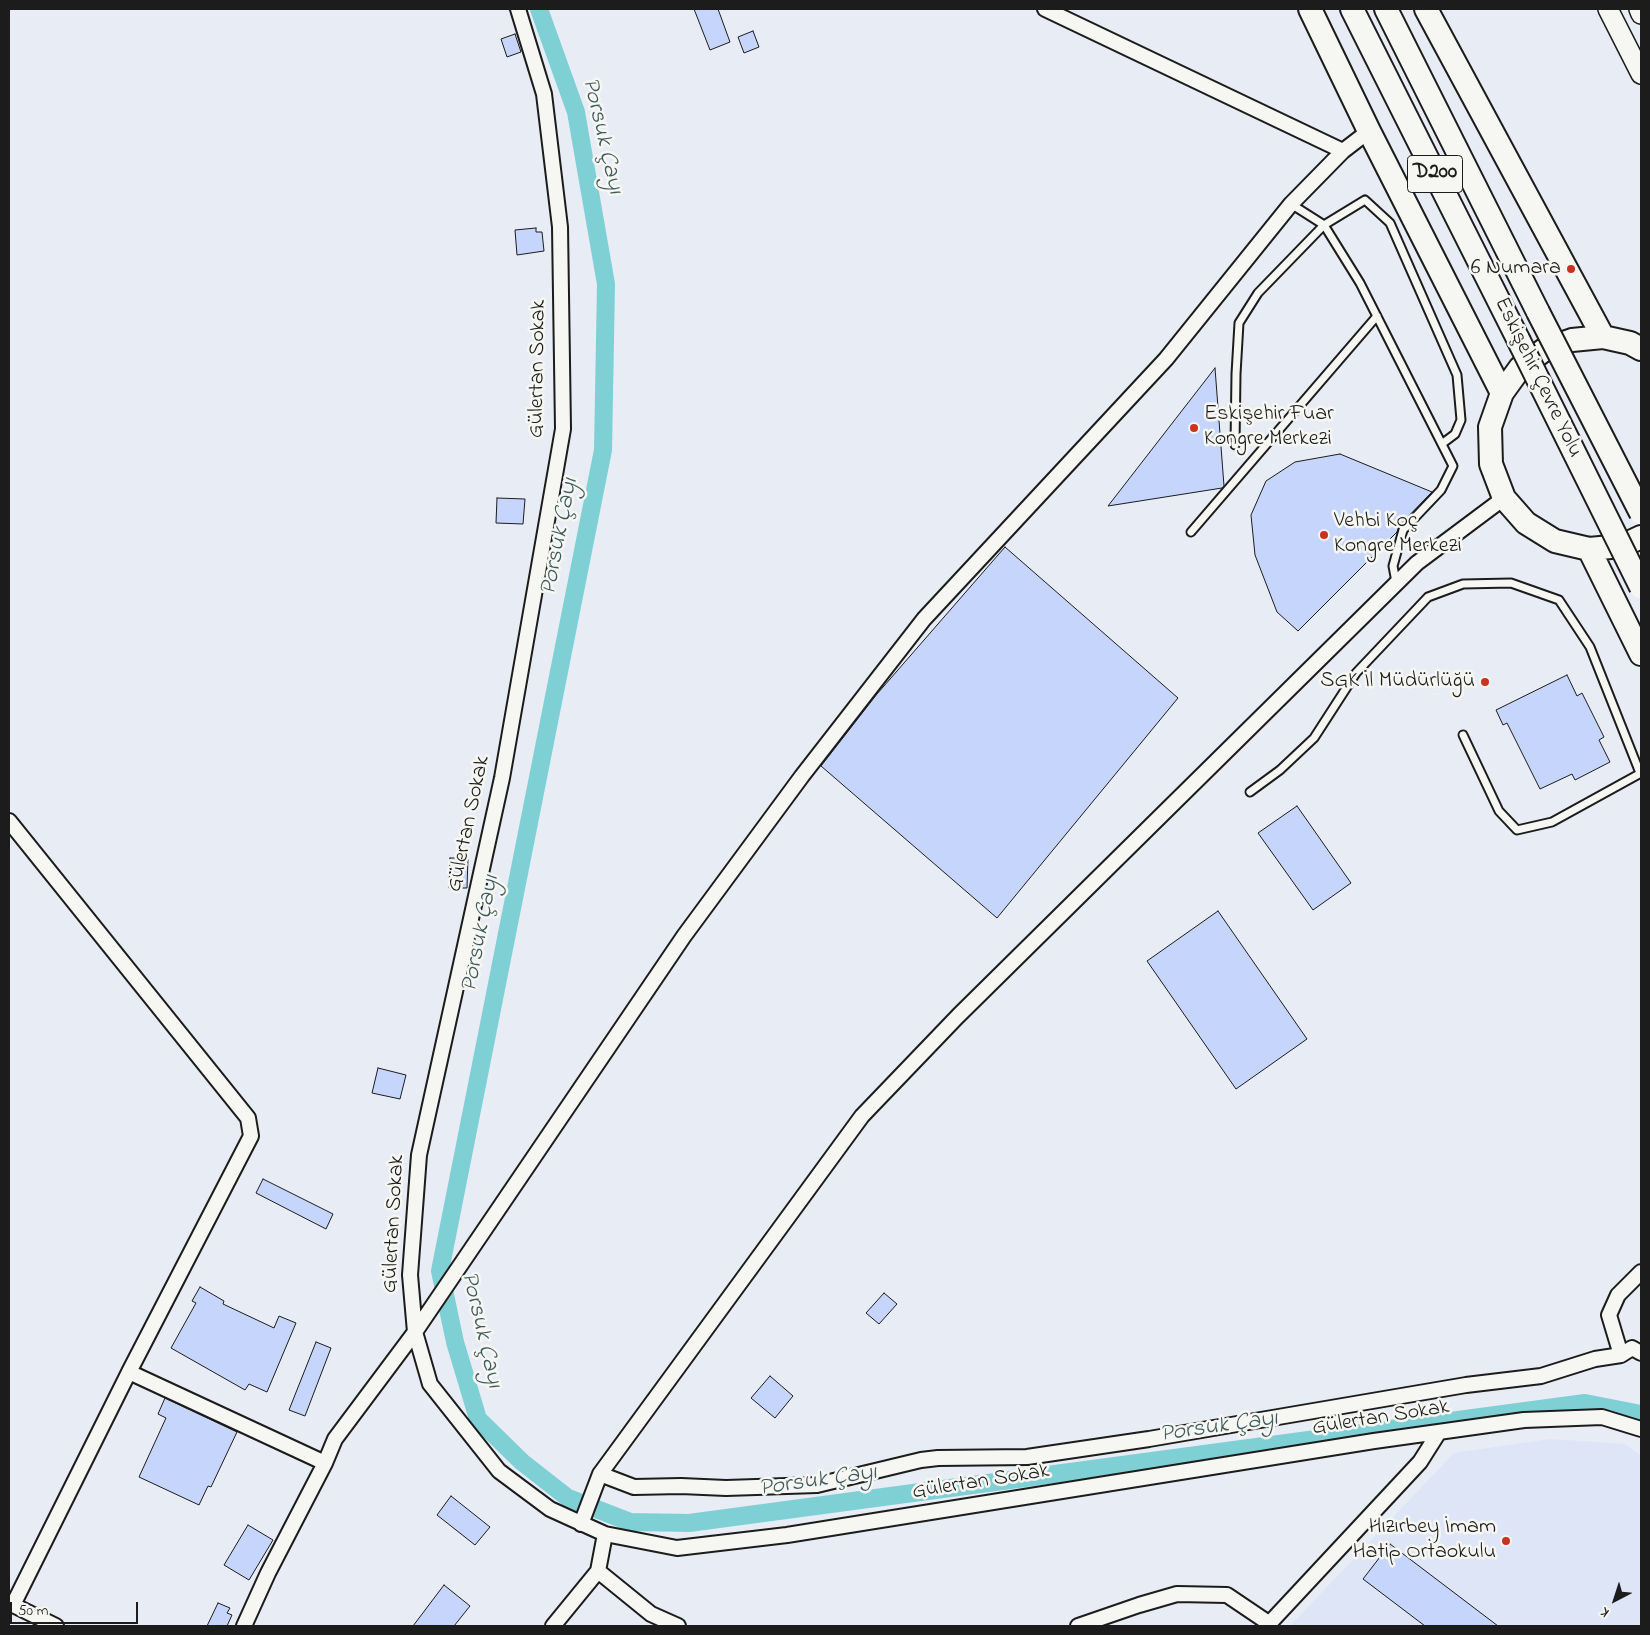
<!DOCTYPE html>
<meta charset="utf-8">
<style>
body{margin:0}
#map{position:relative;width:1650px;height:1635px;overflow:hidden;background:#e7ecf5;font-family:"Indie Flower",sans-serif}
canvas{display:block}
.frame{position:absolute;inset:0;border:10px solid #1c1c1c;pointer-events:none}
.north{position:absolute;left:1590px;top:1575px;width:50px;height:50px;-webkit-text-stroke:4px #f6f6f2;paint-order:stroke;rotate:220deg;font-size:14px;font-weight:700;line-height:20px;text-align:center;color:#1c1c1c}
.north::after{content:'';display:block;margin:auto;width:18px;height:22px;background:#1c1c1c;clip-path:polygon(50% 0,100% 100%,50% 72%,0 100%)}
.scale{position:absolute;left:10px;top:1602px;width:128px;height:22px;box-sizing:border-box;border:2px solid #1c1c1c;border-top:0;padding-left:6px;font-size:15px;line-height:18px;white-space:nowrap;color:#1c1c1c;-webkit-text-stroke:4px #f6f6f2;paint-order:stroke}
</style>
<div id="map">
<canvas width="1650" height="1635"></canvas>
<div class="frame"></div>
<div class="north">K</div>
<div class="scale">50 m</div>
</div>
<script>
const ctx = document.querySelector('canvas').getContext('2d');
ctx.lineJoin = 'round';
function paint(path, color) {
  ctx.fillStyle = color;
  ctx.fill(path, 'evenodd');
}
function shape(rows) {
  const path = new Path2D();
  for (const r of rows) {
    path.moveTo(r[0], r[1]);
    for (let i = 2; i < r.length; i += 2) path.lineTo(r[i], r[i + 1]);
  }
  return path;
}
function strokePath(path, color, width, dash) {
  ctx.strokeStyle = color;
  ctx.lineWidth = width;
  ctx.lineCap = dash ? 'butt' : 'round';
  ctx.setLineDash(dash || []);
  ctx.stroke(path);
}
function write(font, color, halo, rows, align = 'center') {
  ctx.font = font + ' "Indie Flower",sans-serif';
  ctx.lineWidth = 5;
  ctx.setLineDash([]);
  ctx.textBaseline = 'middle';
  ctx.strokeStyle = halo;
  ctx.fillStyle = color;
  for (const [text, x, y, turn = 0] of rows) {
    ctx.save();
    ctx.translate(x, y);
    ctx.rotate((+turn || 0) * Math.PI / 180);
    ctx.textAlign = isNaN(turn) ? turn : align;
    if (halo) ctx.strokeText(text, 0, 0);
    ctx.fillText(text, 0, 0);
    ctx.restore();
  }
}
paint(shape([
 [1550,1439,1625,1444,1641,1456,1641,1626,1290,1626,1454,1453]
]), '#dde5f7');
strokePath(shape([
 [539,9,576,112,606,284,603,450,440,1271,455,1342,478,1419,522,1462,568,1498,630,1522,689,1523,1585,1403,1641,1414]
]), '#7fd0d5', 18);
const building = shape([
 [694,9,718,9,730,42,710,50,694,9],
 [753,31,759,47,744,53,738,37,753,31],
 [515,34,521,52,507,57,501,39,515,34],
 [536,228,536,232,542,232,544,251,517,255,515,230,536,228],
 [1215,368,1224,486,1222,488,1108,506,1215,368],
 [1340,454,1432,492,1399,526,1397,532,1298,631,1277,612,1255,555,1251,515,1266,481,1295,462,1340,454],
 [497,498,525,499,523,524,496,523,497,498],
 [1005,547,1178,698,997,918,821,766,877,694,1005,547],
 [1567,675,1577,696,1582,693,1604,737,1599,740,1610,762,1575,780,1572,774,1540,789,1507,723,1503,725,1496,710,1567,675],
 [1297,806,1351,883,1313,910,1258,833,1297,806],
 [450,858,468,858,467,888,449,888,450,858],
 [1218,911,1307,1039,1236,1089,1147,961,1218,911],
 [378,1068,406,1075,400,1099,372,1093,378,1068],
 [263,1179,333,1214,326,1229,256,1193,263,1179],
 [200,1287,224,1301,223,1304,274,1328,279,1316,296,1323,267,1392,249,1384,245,1390,171,1348,196,1303,192,1301,200,1287],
 [884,1293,897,1304,879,1324,866,1313,884,1293],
 [316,1342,331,1348,305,1416,289,1410,316,1342],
 [770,1376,793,1396,775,1418,751,1398,770,1376],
 [165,1398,237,1432,211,1487,208,1486,199,1505,139,1477,166,1418,158,1414,165,1398],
 [451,1496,490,1527,475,1545,437,1515,451,1496],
 [248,1525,273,1540,249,1580,224,1565,248,1525],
 [1390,1544,1498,1626,1425,1626,1363,1579,1390,1544],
 [444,1585,470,1606,454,1626,413,1626,444,1585],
 [218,1603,230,1608,227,1613,232,1615,227,1626,207,1626,218,1603]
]);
paint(building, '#c5d5fb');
strokePath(building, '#1c1c1c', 1);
const service = shape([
 [1291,204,1324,225,1360,283,1453,466,1441,490,1403,530,1393,566,1396,582],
 [1235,445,1236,374,1239,323,1258,293,1324,225,1365,200,1390,223,1457,375,1461,420,1455,434,1443,443],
 [1191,532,1377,316],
 [1463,735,1499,811,1517,830,1552,822,1641,773],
 [1250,792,1280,770,1314,738,1356,673,1428,597,1463,584,1511,583,1559,600,1590,647,1640,773]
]);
const minor = shape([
 [518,9,544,94,560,227,563,429,502,778,419,1155,410,1275,415,1332,430,1384,499,1471,550,1509,605,1534,677,1548,787,1535,1374,1441,1524,1420,1602,1417,1641,1429],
 [1045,9,1343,151],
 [9,821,248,1118,251,1136,129,1372,325,1463],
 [1621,1355,1609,1315,1618,1295,1641,1272],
 [600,1474,634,1487,681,1486,726,1488,817,1485,921,1460,938,1458,1027,1457,1149,1439,1466,1385,1541,1376,1595,1359,1621,1355,1632,1348,1641,1353],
 [581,1524,600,1474,862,1116,958,1016,1417,563,1504,498],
 [598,1571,651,1614,678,1626],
 [9,1603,56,1626],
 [13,1605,129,1372],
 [244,1626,268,1573,325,1463,335,1439,415,1332,684,936,802,776,924,619,1166,359,1291,204,1343,151,1369,131],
 [553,1626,598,1571,605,1534],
 [1078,1626,1139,1605,1177,1594,1227,1595,1270,1624],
 [1267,1626,1420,1462,1439,1432]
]);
const secondary = shape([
 [1608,9,1641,74],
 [1639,9,1641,14]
]);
const trunk = shape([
 [1310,9,1369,131,1502,393],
 [1352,9,1518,339],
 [1386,9,1538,312],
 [1426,9,1603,337],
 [1641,349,1630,343,1603,337,1572,340,1544,350,1520,368,1502,393,1490,427,1491,464,1504,498,1526,523,1555,541,1589,549,1622,546,1641,537],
 [1589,549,1641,654]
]);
strokePath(service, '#1c1c1c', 11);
strokePath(minor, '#1c1c1c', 18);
strokePath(secondary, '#1c1c1c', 22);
strokePath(trunk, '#1c1c1c', 26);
strokePath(service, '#f6f6f2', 7);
strokePath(minor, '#f6f6f2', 14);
strokePath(secondary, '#f6f6f2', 19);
strokePath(trunk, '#f6f6f2', 22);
const trunkBridge = shape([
 [1538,312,1641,513],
 [1518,339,1641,587]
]);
strokePath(trunkBridge, '#1c1c1c', 26, []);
strokePath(trunkBridge, '#f6f6f2', 22);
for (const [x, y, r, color] of [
 [1571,269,5,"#c8321e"],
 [1194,428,5,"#c8321e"],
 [1324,535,5,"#c8321e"],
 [1485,682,5,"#c8321e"],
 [1506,1541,5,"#c8321e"]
]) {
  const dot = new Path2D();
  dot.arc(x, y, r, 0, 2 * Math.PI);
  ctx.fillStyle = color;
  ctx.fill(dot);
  strokePath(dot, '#f6f6f2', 2);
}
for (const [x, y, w] of [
 [1435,174,55]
]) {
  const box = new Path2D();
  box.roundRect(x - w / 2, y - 18.5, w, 37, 4);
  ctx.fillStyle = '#f6f6f2';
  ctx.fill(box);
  strokePath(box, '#1c1c1c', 1);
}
write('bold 21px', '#1c1c1c', null, [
 ["D200",1435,174]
]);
write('22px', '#1c1c1c', '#f6f6f2', [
 ["6 Numara",1561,269],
 ["Eskişehir Fuar",1204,415,"left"],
 ["Kongre Merkezi",1204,440,"left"],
 ["Vehbi Koç",1334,522,"left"],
 ["Kongre Merkezi",1334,547,"left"],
 ["SGK İl Müdürlüğü",1475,682],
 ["Hızırbey İmam",1496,1528],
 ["Hatip Ortaokulu",1496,1553]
], 'right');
write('22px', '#1c1c1c', '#f6f6f2', [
 ["Gülertan Sokak",539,369,-89],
 ["Eskişehir Çevre Yolu",1537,378,64],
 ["Gülertan Sokak",470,824,-78],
 ["Gülertan Sokak",395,1224,-87],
 ["Gülertan Sokak",1381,1419,-9],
 ["Gülertan Sokak",981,1483,-9]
]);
write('italic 24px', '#3f5b5d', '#f6f6f2', [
 ["Porsuk Çayı",601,136,77],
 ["Porsuk Çayı",561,537,-79],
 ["Porsuk Çayı",482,934,-79],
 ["Porsuk Çayı",480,1330,77],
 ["Porsuk Çayı",1219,1428,-8],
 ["Porsuk Çayı",818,1482,-8]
]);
</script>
